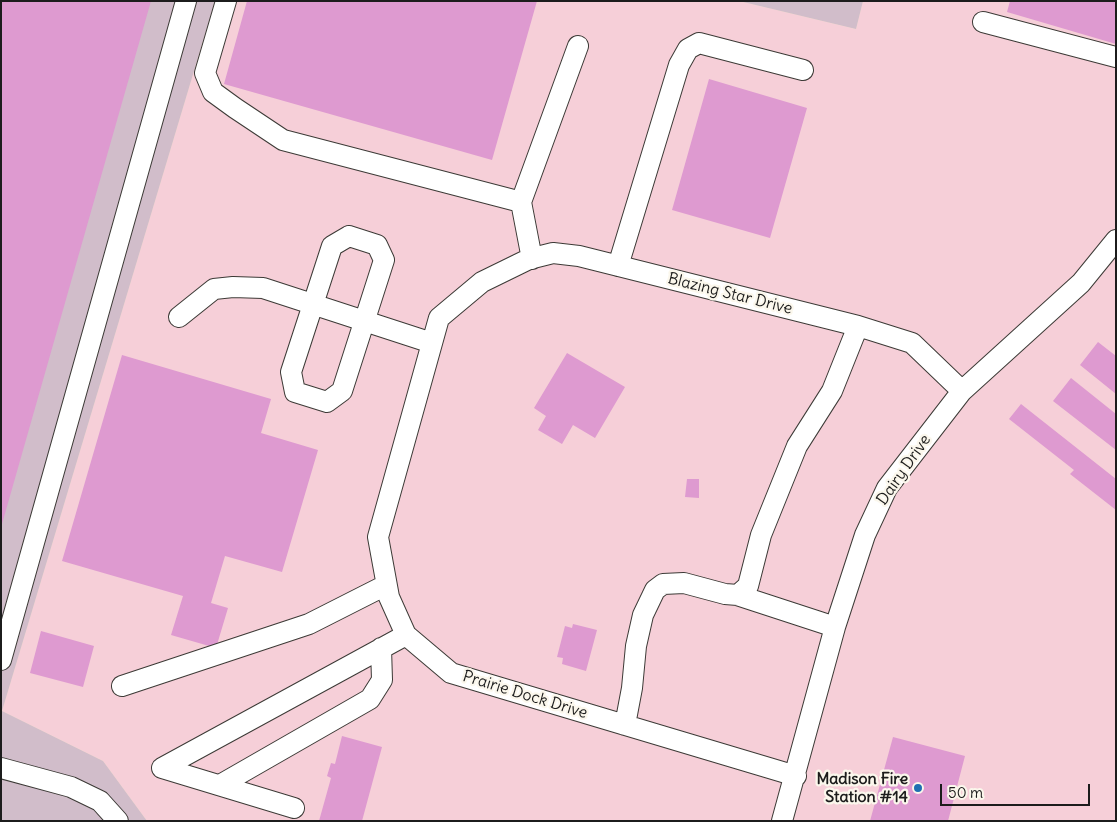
<!DOCTYPE html>
<style>
body{margin:0}
#map{position:relative;width:1117px;height:822px;overflow:hidden;background:#f3e4c9;font-family:Delius,sans-serif}
canvas{display:block}
.frame{position:absolute;inset:0;border:2px solid #1c1c1c;pointer-events:none}
.scale{position:absolute;left:940px;top:784px;width:150px;height:22px;box-sizing:border-box;border:2px solid #1c1c1c;border-top:0;padding-left:6px;font-size:15px;line-height:18px;white-space:nowrap;color:#1c1c1c;-webkit-text-stroke:4px #fbf7ec;paint-order:stroke}
</style>
<div id="map">
<canvas width="1117" height="822"></canvas>
<div class="frame"></div>
<div class="scale">50 m</div>
</div>
<script>
const ctx = document.querySelector('canvas').getContext('2d');
ctx.lineJoin = 'round';
function paint(path, color) {
  ctx.fillStyle = color;
  ctx.fill(path, 'evenodd');
}
function shape(rows) {
  const path = new Path2D();
  for (const r of rows) {
    path.moveTo(r[0], r[1]);
    for (let i = 2; i < r.length; i += 2) path.lineTo(r[i], r[i + 1]);
  }
  return path;
}
function strokePath(path, color, width, dash) {
  ctx.strokeStyle = color;
  ctx.lineWidth = width;
  ctx.lineCap = dash ? 'butt' : 'round';
  ctx.setLineDash(dash || []);
  ctx.stroke(path);
}
function write(font, color, halo, rows, align = 'center') {
  ctx.font = font + ' Delius,sans-serif';
  ctx.lineWidth = 4.5;
  ctx.setLineDash([]);
  ctx.textBaseline = 'middle';
  ctx.strokeStyle = halo;
  ctx.fillStyle = color;
  for (const [text, x, y, turn = 0] of rows) {
    ctx.save();
    ctx.translate(x, y);
    ctx.rotate((+turn || 0) * Math.PI / 180);
    ctx.textAlign = isNaN(turn) ? turn : align;
    if (halo) ctx.strokeText(text, 0, 0);
    ctx.fillText(text, 0, 0);
    ctx.restore();
  }
}
paint(shape([
 [215,1,739,1,856,29,863,1,1116,1,1116,821,147,821,103,761,2,711]
]), '#f6cfd8');
paint(shape([
 [1,1,215,1,2,711,103,761,147,821,1,821],
 [739,1,863,1,856,29]
]), '#d1bdca');
paint(shape([
 [1,1,151,1,2,524,1,524],
 [247,1,537,1,492,160,224,84],
 [1010,1,1116,1,1116,44,1007,12],
 [709,79,807,108,770,238,672,210],
 [1098,342,1116,356,1116,394,1080,365],
 [567,353,625,387,595,438,573,425,562,444,538,430,546,416,534,408],
 [122,355,271,399,261,433,318,450,282,572,225,556,211,603,228,608,216,648,171,635,183,596,62,561],
 [1071,378,1116,414,1116,450,1053,401],
 [1021,404,1116,479,1116,510,1070,474,1074,470,1009,419],
 [687,479,699,479,699,498,685,497],
 [573,624,597,630,586,671,562,664,563,658,557,657,565,626,572,628],
 [41,631,94,646,83,687,30,673],
 [342,736,382,747,362,821,319,821,331,778,327,776,331,763,335,764],
 [893,737,965,756,948,821,870,821]
]), '#de9ad0');
const minor = shape([
 [226,1,205,73,213,92,235,108,283,140,521,202],
 [983,22,1116,57],
 [349,236,377,245,384,260,342,391,327,402,295,392,291,372,332,246,349,236],
 [532,259,521,202,578,46],
 [618,266,679,65,688,49,699,43,803,70],
 [179,317,214,289,233,287,263,288,432,343],
 [737,595,835,627],
 [1,660,186,1],
 [122,686,309,624,386,585],
 [625,725,632,688,636,646,643,615,655,590,663,584,684,583,725,594,738,595,748,586,761,535,797,446,832,391,858,326],
 [1,768,71,787,100,801,118,821],
 [796,776,451,673,406,635,389,597,378,537,439,318,482,282,529,259,553,253,579,256,858,326,912,343,962,391],
 [220,785,370,699,382,680,381,648],
 [294,808,162,768,406,635],
 [782,821,835,627,865,535,887,488,962,391,1081,283,1116,240]
]);
strokePath(minor, '#3c3a36', 22);
strokePath(minor, '#fff', 20);
for (const [x, y, r, color] of [
 [918,788,5,"#1f6fb2"]
]) {
  const dot = new Path2D();
  dot.arc(x, y, r, 0, 2 * Math.PI);
  ctx.fillStyle = color;
  ctx.fill(dot);
  strokePath(dot, '#fbf7ec', 2);
}
write('16px', '#1c1c1c', '#fbf7ec', [
 ["Blazing Star Drive",730,294,14],
 ["Dairy Drive",904,470,-55],
 ["Prairie Dock Drive",525,695,17]
]);
write('bold 16px', '#1c1c1c', '#fbf7ec', [
 ["Madison Fire",908,779],
 ["Station #14",908,797]
], 'right');
</script>
